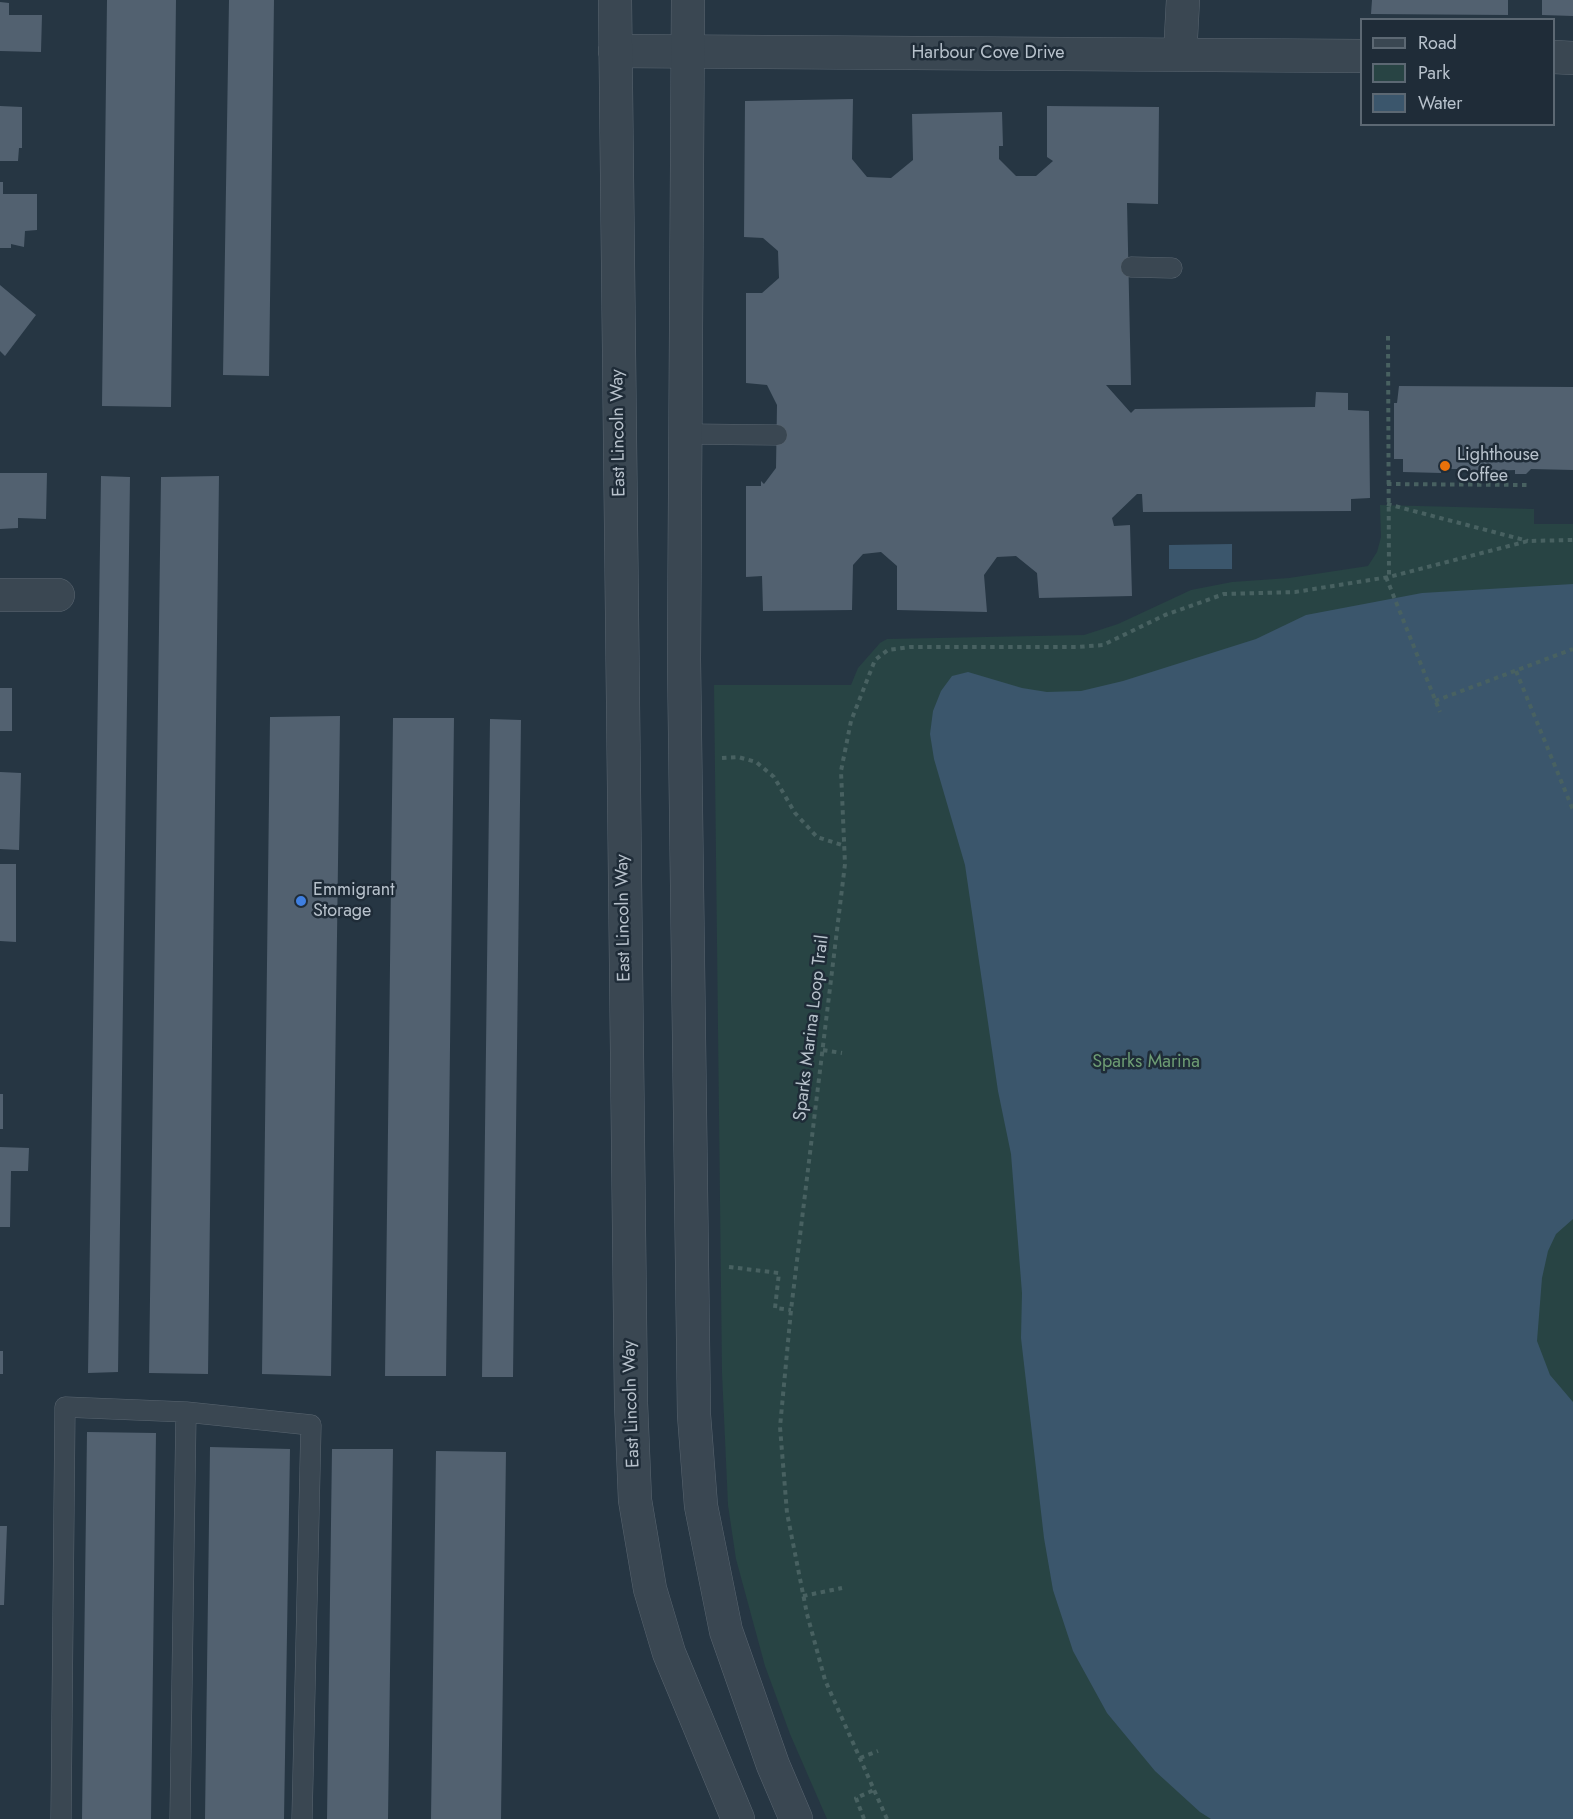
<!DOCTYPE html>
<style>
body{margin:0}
#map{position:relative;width:1573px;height:1819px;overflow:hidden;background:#263643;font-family:Jost,sans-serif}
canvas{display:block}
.legend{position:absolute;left:1360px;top:18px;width:195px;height:108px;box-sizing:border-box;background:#1f2c38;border:2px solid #5c6873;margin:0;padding:8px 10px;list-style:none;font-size:18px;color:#b8c2cc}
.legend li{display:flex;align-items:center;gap:12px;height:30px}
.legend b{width:30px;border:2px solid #5c6873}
</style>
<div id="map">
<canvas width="1573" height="1819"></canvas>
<ul class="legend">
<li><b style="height:8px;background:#3a4752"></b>Road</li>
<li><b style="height:16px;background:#284444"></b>Park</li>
<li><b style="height:16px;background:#3b566c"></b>Water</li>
</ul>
</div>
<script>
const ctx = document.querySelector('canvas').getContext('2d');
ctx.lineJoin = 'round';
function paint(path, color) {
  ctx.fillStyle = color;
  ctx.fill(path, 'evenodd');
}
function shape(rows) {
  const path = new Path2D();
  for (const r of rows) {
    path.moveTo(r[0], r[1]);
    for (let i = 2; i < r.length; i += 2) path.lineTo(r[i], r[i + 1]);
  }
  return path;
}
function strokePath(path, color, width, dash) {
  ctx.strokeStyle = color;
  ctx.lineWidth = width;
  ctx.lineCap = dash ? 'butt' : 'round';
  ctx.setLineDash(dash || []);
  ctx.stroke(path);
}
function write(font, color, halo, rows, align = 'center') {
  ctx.font = font + ' Jost,sans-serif';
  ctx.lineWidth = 5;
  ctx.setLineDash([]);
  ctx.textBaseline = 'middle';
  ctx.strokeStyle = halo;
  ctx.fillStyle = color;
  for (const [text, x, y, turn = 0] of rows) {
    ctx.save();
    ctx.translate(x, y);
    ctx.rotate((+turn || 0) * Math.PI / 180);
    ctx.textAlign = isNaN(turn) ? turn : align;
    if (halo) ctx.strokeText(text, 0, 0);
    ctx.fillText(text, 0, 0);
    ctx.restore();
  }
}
paint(shape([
 [1380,505,1534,509,1534,524,1573,524,1573,1819,827,1819,790,1734,765,1666,736,1559,728,1505,722,1373,714,685,851,685,858,668,880,643,887,639,1084,635,1118,624,1191,590,1232,582,1289,578,1368,566,1377,552,1381,537]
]), '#284444');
paint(shape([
 [1232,544,1232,569,1169,569,1169,545],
 [1573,584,1573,1219,1556,1234,1548,1251,1542,1278,1537,1341,1550,1375,1573,1402,1573,1819,1211,1819,1200,1812,1155,1771,1107,1713,1073,1651,1053,1590,1044,1538,1021,1338,1022,1293,1011,1154,998,1091,965,865,934,759,930,734,933,711,941,691,952,676,968,672,1022,688,1047,692,1081,691,1123,681,1256,639,1306,615,1422,593]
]), '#3b566c');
paint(shape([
 [107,0,176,0,171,407,102,406],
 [229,0,274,0,269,376,223,375],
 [1372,0,1508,0,1508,15,1371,14],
 [1542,0,1573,0,1573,16,1542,15],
 [0,2,9,3,9,15,42,15,41,52,0,51],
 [853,99,852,159,867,177,891,178,913,160,912,114,1002,112,1003,146,999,146,999,159,1016,176,1036,176,1053,161,1047,157,1047,106,1159,107,1158,204,1127,203,1131,385,1106,385,1131,413,1135,409,1315,407,1316,392,1348,393,1348,410,1369,411,1370,498,1351,499,1351,511,1143,512,1142,494,1137,494,1112,518,1114,526,1130,525,1132,596,1039,598,1037,573,1016,556,997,557,984,575,987,612,897,610,897,566,881,552,863,554,853,565,852,610,763,611,762,576,746,577,746,486,761,486,761,481,764,484,776,468,777,405,767,385,746,383,746,293,762,293,779,278,778,251,763,238,744,237,745,101],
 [0,106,22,107,22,148,19,148,18,161,0,161],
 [0,182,3,182,3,194,37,194,37,230,25,231,24,247,11,244,11,248,0,248],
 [0,285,36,315,5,356,0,351],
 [1399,386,1573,387,1573,470,1531,469,1526,474,1515,474,1515,470,1458,472,1458,469,1441,469,1441,473,1403,472,1403,459,1394,459,1394,403,1397,403],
 [0,473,47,473,46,519,18,518,18,528,0,529],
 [101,476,130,477,118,1372,88,1373],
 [219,476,208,1374,149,1373,161,477],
 [0,688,12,688,12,731,0,731],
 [340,716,331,1376,262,1374,270,717],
 [393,718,454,718,446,1376,385,1376],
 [490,719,521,720,513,1377,482,1377],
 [0,772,21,773,19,850,0,849],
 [0,864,16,864,16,942,0,941],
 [0,1094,3,1094,3,1129,0,1129],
 [0,1147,29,1148,28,1171,11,1171,10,1227,0,1227],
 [0,1351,3,1351,3,1374,0,1374],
 [87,1432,156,1433,151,1819,82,1819],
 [210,1447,290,1449,284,1819,205,1819],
 [332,1449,393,1449,388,1819,327,1819],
 [436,1451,506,1452,501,1819,431,1819],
 [0,1526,7,1526,4,1605,0,1605]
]), '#526170');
const service = shape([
 [1131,267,1172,268],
 [686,434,777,435],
 [61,1819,65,1407,186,1412],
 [180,1819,186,1412,311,1425,302,1819]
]);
const minor = shape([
 [615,51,1362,56],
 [1180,55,1183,0],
 [1554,57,1573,58],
 [0,595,58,595]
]);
const tertiary = shape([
 [615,0,631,1403,635,1500,650,1589,669,1653,738,1819],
 [688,0,684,659,694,1415,701,1506,726,1631,773,1765,796,1819]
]);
strokePath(service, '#596570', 21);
strokePath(minor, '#596570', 34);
strokePath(tertiary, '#596570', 34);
strokePath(shape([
 [1388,336,1389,577],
 [1387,484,1528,485],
 [1387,504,1528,541],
 [1386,577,1440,712],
 [1516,671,1573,810],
 [1435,701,1573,649],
 [722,758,738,757,756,762,774,777,795,813,817,837,845,846],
 [823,1050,842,1053],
 [729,1267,779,1273,775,1308,791,1310],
 [803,1596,842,1588],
 [860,1758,878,1751],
 [864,1819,856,1798,874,1790],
 [887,1819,825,1680,807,1614,787,1513,780,1427,791,1310,845,864,841,771,851,721,875,660,888,650,910,647,1078,647,1103,645,1165,615,1224,594,1295,592,1389,577,1528,541,1573,540]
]), '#486161', 4, [4.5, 4.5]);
strokePath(service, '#3a4752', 20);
strokePath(minor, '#3a4752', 33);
strokePath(tertiary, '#3a4752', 33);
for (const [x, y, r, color] of [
 [1445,466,6,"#e8710a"],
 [301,901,6,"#3f7fe0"]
]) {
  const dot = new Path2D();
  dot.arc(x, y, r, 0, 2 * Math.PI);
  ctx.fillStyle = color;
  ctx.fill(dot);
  strokePath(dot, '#1f2c38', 2);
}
write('18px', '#b8c2cc', '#1f2c38', [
 ["Harbour Cove Drive",988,54],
 ["East Lincoln Way",619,433,-91],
 ["East Lincoln Way",624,918,-91],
 ["Sparks Marina Loop Trail",812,1028,-83],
 ["East Lincoln Way",632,1404,-92]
]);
write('18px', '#b8c2cc', '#1f2c38', [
 ["Lighthouse",1457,456],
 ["Coffee",1457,477],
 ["Emmigrant",313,891],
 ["Storage",313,912]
], 'left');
write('18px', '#6e9d74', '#1f2c38', [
 ["Sparks Marina",1146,1063]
]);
</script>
